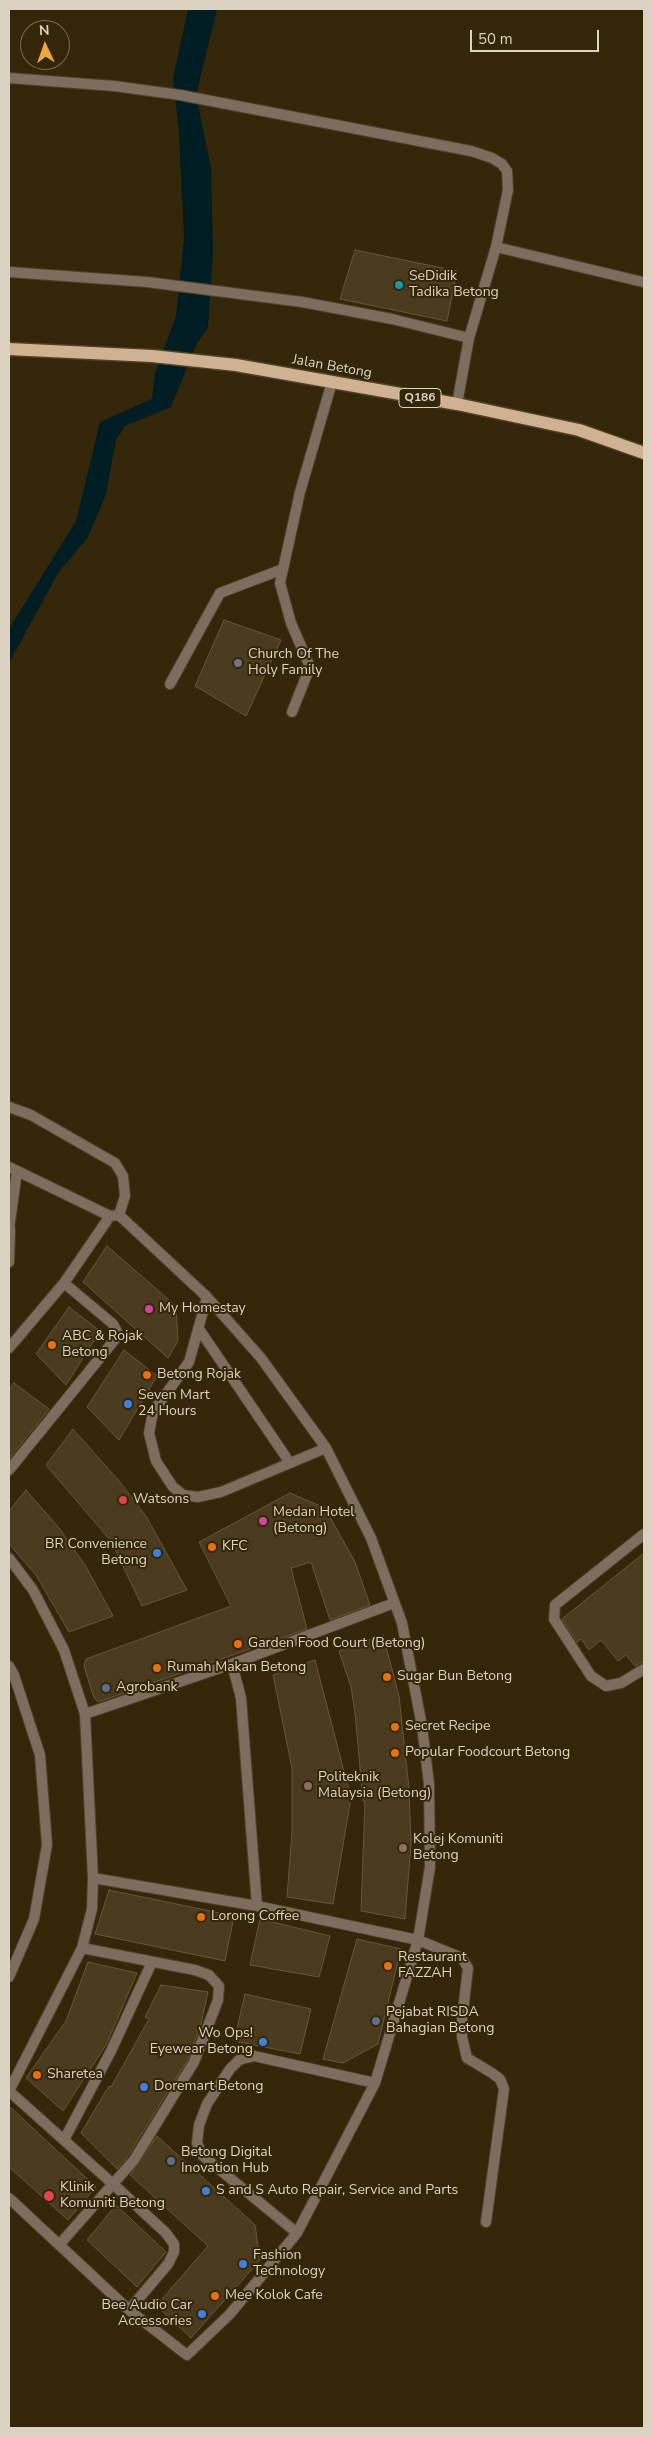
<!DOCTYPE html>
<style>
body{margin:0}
#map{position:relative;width:653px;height:2437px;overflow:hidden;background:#342608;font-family:"Nunito Sans",sans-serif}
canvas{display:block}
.frame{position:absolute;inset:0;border:10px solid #dbd2c1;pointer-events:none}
.north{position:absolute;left:20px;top:20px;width:50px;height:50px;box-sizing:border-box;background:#342608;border:1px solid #776b52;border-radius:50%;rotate:357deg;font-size:14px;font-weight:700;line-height:20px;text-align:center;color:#dbd2c1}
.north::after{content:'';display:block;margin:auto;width:18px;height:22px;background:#eea73c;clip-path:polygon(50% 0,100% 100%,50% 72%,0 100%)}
.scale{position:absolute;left:470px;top:30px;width:129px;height:22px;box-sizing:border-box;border:2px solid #dbd2c1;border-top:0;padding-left:6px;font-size:15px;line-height:18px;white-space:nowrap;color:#dbd2c1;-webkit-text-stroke:4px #342608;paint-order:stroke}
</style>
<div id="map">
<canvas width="653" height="2437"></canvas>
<div class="frame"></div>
<div class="north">N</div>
<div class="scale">50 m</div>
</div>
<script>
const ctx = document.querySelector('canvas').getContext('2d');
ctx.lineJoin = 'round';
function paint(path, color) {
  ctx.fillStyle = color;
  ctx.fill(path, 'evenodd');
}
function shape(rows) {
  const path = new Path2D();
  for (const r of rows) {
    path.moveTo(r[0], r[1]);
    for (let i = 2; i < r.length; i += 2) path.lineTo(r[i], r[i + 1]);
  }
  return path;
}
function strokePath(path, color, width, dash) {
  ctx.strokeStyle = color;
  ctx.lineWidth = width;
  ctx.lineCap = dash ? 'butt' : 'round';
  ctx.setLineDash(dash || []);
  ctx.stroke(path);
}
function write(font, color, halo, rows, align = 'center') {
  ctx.font = font + ' "Nunito Sans",sans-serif';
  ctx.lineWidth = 4;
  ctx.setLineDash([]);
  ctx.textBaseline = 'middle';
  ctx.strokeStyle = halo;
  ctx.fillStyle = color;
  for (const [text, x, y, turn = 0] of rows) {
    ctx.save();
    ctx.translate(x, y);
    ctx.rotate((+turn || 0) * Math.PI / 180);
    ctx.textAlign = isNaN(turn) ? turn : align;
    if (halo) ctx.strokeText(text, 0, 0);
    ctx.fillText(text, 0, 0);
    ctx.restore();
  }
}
paint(shape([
 [188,9,217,9,196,95,211,168,213,251,208,328,197,343,171,407,125,426,116,440,106,494,88,537,58,573,9,663,9,629,76,521,100,422,152,399,155,373,176,316,184,238,179,134,173,78]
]), '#001d24');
const building = shape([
 [355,250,457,271,447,321,340,299,355,250],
 [224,620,281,640,246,716,195,686,224,620],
 [107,1246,176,1306,178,1341,168,1358,83,1282,107,1246],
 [69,1307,100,1331,66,1385,36,1354,69,1307],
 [124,1350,157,1376,119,1440,87,1407,124,1350],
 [14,1383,49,1409,9,1459,9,1390,14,1383],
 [73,1429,119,1481,146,1516,187,1590,142,1606,111,1541,46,1465,73,1429],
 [26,1490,59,1528,85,1565,113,1616,69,1632,36,1575,9,1544,9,1511,26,1490],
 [290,1493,325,1508,355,1562,370,1605,330,1620,311,1562,291,1568,307,1629,98,1702,94,1698,84,1666,86,1659,231,1606,199,1542,290,1493],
 [644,1553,644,1661,635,1666,626,1655,618,1661,601,1640,589,1650,581,1639,577,1642,562,1619,644,1553],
 [383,1635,399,1696,409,1789,411,1844,405,1919,361,1911,365,1801,363,1801,355,1713,351,1687,339,1651,383,1635],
 [315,1660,351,1798,333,1904,287,1897,292,1832,292,1768,273,1675,315,1660],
 [109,1890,234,1916,225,1961,95,1934,109,1890],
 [260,1919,330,1936,319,1977,250,1965,260,1919],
 [357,1939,401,1949,378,2044,343,2063,323,2059,357,1939],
 [88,1962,137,1973,106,2045,63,2111,26,2078,66,2021,88,1962],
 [161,1985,208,1992,201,2024,188,2059,128,2156,117,2169,81,2133,109,2086,111,2087,149,2019,145,2017,161,1985],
 [245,1994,311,2009,300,2054,234,2041,245,1994],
 [9,2106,96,2187,68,2220,9,2167,9,2106],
 [157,2136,255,2225,260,2260,191,2338,160,2309,162,2299,208,2246,130,2175,157,2136],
 [116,2205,166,2252,137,2287,87,2240,116,2205]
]);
paint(building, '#4a3a1e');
strokePath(building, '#68563a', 1);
const service = shape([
 [170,684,220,593,283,569],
 [292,712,310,667,291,623,280,583,300,492,332,382],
 [9,1107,31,1115,115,1163,123,1176,125,1196,119,1215,207,1297,261,1358,326,1448,371,1538,402,1623,422,1726,429,1784,430,1867,418,1940,375,2083,297,2233,230,2314,187,2355,129,2310,9,2198],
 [9,1167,110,1216],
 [9,1229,17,1171],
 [9,1262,10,1229],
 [207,1297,189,1362,153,1412,149,1433,156,1461,173,1487,183,1495,198,1497,221,1492,326,1448],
 [199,1329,290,1463],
 [9,1348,64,1283,110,1216,119,1215],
 [9,1470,116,1338,117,1332,113,1324,64,1283],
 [644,1534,555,1605,554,1619,591,1676,606,1686,621,1683,644,1669],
 [9,1558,33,1590,64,1650,85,1714],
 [232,1664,394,1603],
 [257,1906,418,1940,462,1958,468,1968,462,2020,462,2037,467,2058,492,2073,500,2079,504,2089,486,2222],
 [9,2091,82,1948,92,1909,93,1878,257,1906,241,1698,232,1664,85,1714,93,1878],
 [9,2091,113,2184,166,2233,174,2244,174,2252,168,2264,129,2310],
 [64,2140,111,2051,152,1962],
 [297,2233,203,2156,197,2143,199,2125,207,2104,230,2069,239,2060,254,2056,375,2083],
 [59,2245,134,2160,194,2062,218,2000,219,1986,209,1975,195,1970,82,1948]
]);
const minor = shape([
 [9,78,114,86,180,95,471,151,492,158,502,164,507,171,508,190,496,247,469,338,457,404],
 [496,247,643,282],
 [9,272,147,282,302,302,392,319,469,338],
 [9,1666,14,1675,40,1755,47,1845,34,1919,9,1977]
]);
const primary = shape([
 [9,349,152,356,236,365,457,404,579,430,644,453]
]);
strokePath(service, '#4f4226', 12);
strokePath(minor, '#4f4226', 12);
strokePath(primary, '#4f4226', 15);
strokePath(service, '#7c6d5e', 10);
strokePath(minor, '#7c6d5e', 10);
strokePath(primary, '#d0b292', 12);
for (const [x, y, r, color] of [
 [399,285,5,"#0f9aa8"],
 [238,663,5,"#6b7280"],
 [149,1309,5,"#d1479c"],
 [52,1345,5,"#e8710a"],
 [147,1375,5,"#e8710a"],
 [128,1404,5,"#3f7fe0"],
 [123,1500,5,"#e0444e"],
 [263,1521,5,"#d1479c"],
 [212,1547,5,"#e8710a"],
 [157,1553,5,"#3f7fe0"],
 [238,1644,5,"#e8710a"],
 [157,1668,5,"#e8710a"],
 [387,1677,5,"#e8710a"],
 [106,1688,5,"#5c6f8a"],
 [395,1727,5,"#e8710a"],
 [395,1753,5,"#e8710a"],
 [308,1786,5,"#8d6e63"],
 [403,1848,5,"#8d6e63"],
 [201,1917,5,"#e8710a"],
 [388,1966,5,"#e8710a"],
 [376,2021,5,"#5c6f8a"],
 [263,2042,5,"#3f7fe0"],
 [37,2075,5,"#e8710a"],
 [144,2087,5,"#3f7fe0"],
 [171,2161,5,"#5c6f8a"],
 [206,2191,5,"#3f7fe0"],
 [49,2196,6,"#e0444e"],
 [243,2264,5,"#3f7fe0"],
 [215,2296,5,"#e8710a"],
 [202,2314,5,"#3f7fe0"]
]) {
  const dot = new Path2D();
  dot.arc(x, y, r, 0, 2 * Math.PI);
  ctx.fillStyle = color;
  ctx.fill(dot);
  strokePath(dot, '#342608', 2);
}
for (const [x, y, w] of [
 [420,398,42]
]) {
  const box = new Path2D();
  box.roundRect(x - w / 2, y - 9.5, w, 19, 4);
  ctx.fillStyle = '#342608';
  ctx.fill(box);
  strokePath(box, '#dbd2c1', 1);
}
write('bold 12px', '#dbd2c1', null, [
 ["Q186",420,398]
]);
write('14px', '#dbd2c1', '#342608', [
 ["SeDidik",409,277],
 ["Tadika Betong",409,293],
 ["Church Of The",248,655],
 ["Holy Family",248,671],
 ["My Homestay",159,1309],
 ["ABC & Rojak",62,1337],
 ["Betong",62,1353],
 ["Betong Rojak",157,1375],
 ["Seven Mart",138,1396],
 ["24 Hours",138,1412],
 ["Watsons",133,1500],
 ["Medan Hotel",273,1513],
 ["(Betong)",273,1529],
 ["BR Convenience",147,1545,"right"],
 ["Betong",147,1561,"right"],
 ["KFC",222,1547],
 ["Garden Food Court (Betong)",248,1644],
 ["Rumah Makan Betong",167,1668],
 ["Sugar Bun Betong",397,1677],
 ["Agrobank",116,1688],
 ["Secret Recipe",405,1727],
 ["Popular Foodcourt Betong",405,1753],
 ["Politeknik",318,1778],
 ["Malaysia (Betong)",318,1794],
 ["Kolej Komuniti",413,1840],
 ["Betong",413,1856],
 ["Lorong Coffee",211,1917],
 ["Restaurant",398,1958],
 ["FAZZAH",398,1974],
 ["Pejabat RISDA",386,2013],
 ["Bahagian Betong",386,2029],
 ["Wo Ops!",253,2034,"right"],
 ["Eyewear Betong",253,2050,"right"],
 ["Sharetea",47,2075],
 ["Doremart Betong",154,2087],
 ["Betong Digital",181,2153],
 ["Inovation Hub",181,2169],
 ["Klinik",60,2188],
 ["Komuniti Betong",60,2204],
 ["S and S Auto Repair, Service and Parts",216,2191],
 ["Fashion",253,2256],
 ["Technology",253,2272],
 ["Mee Kolok Cafe",225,2296],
 ["Bee Audio Car",192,2306,"right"],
 ["Accessories",192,2322,"right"]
], 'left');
write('14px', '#dbd2c1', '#342608', [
 ["Jalan Betong",332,367,10]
]);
</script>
